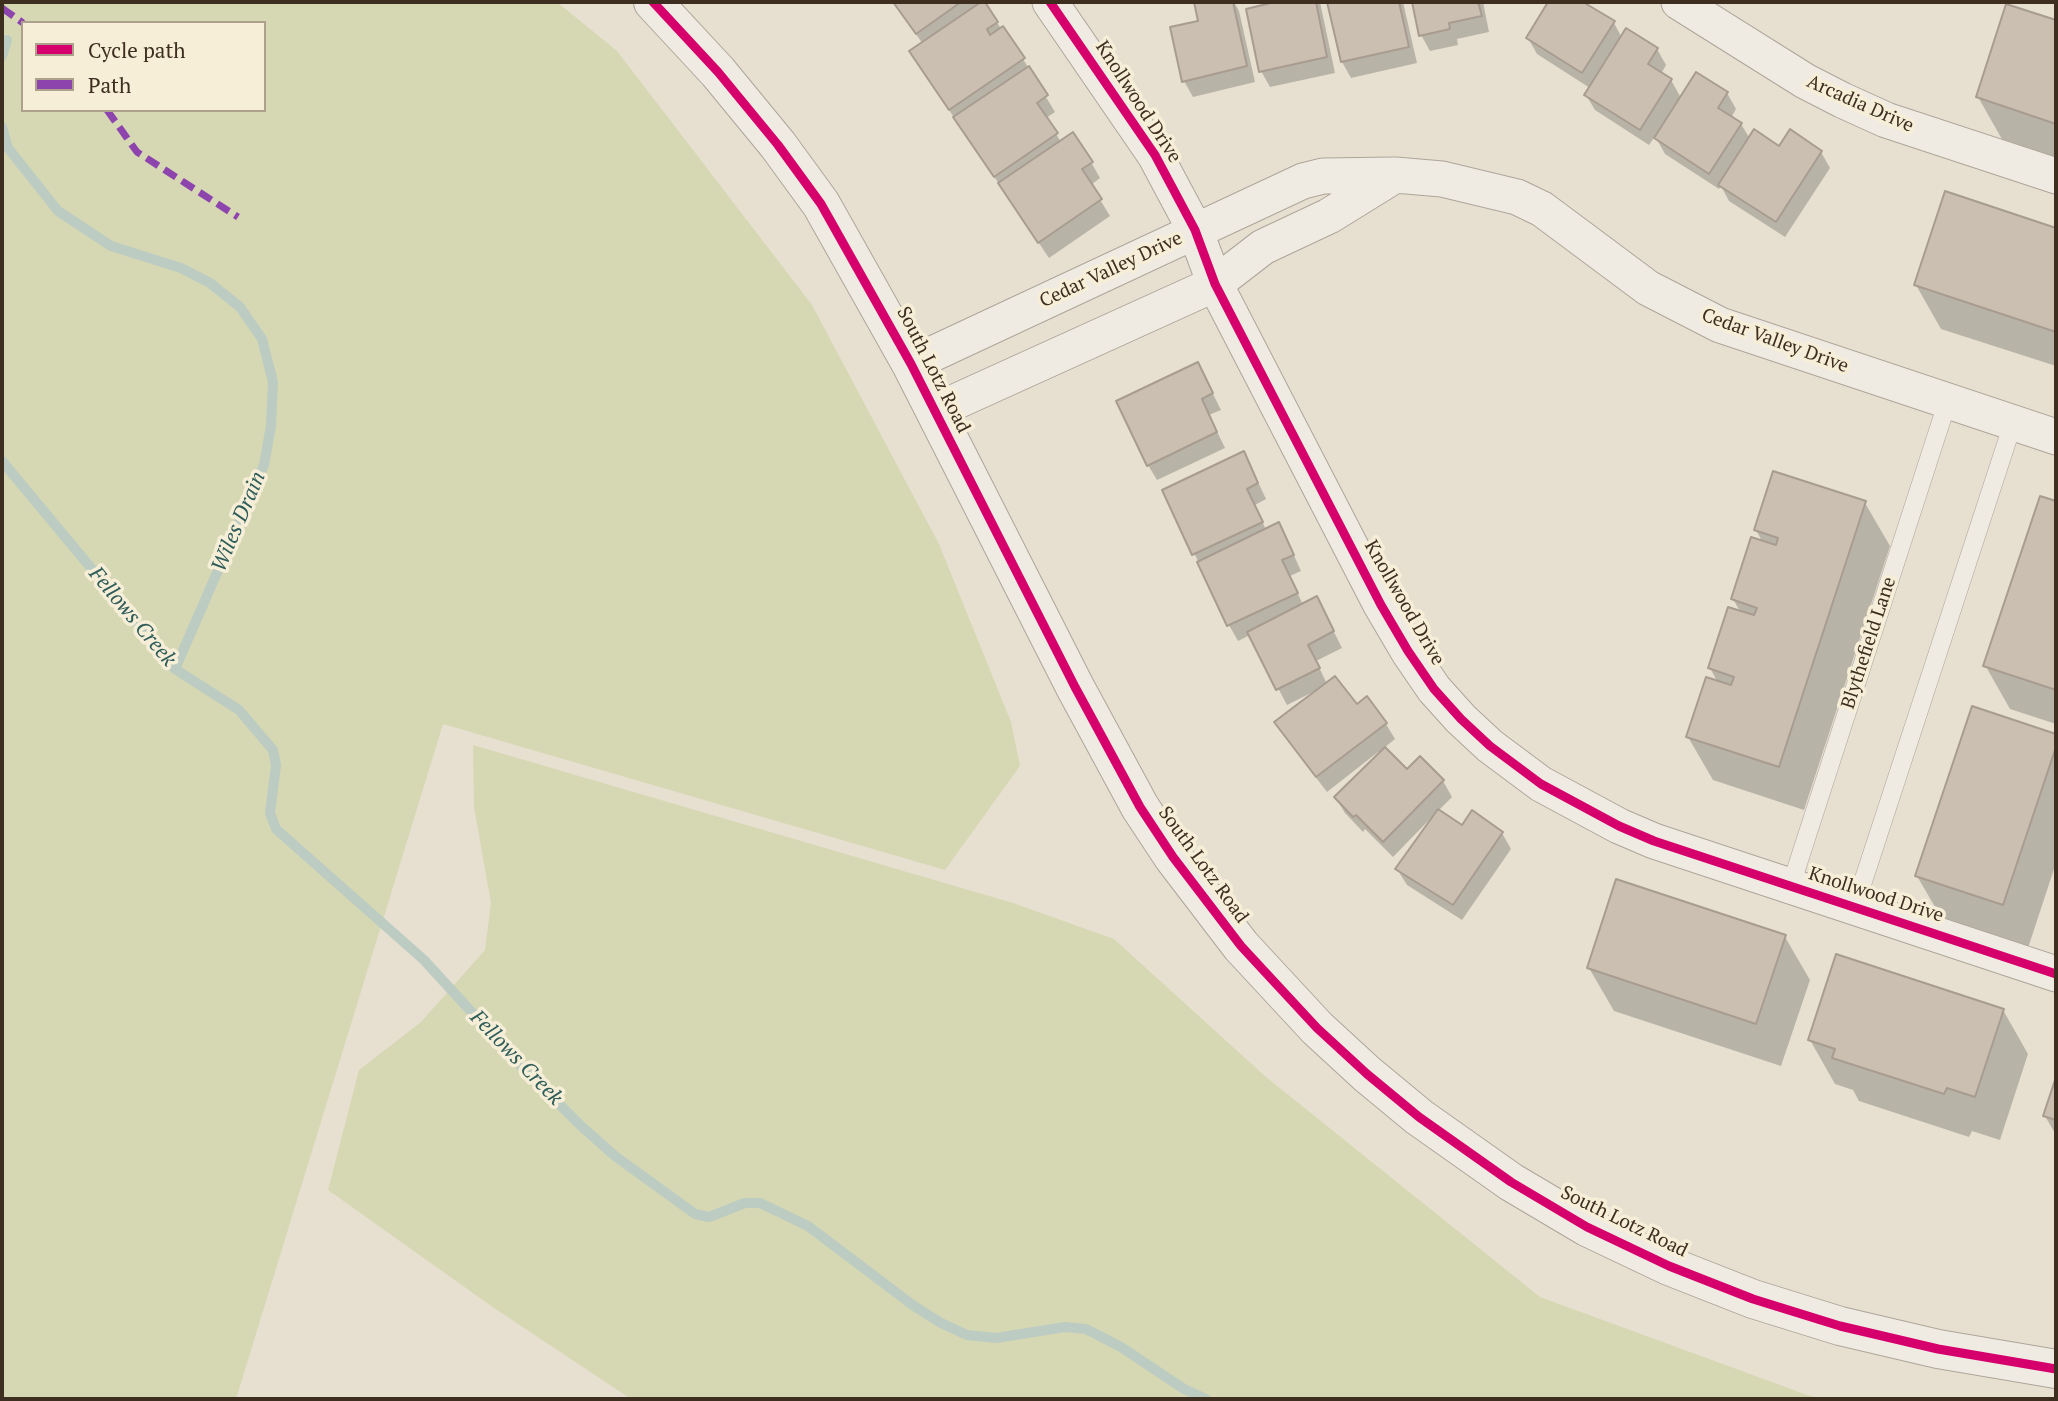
<!DOCTYPE html>
<style>
body{margin:0}
#map{position:relative;width:2058px;height:1401px;overflow:hidden;background:#e7e0d1;font-family:"PT Serif",serif}
canvas{display:block}
.frame{position:absolute;inset:0;border:4px solid #3d2e20;pointer-events:none}
.legend{position:absolute;left:21px;top:21px;width:245px;height:91px;box-sizing:border-box;background:#f7eed8;border:2px solid #ada18e;margin:0;padding:9px 12px;list-style:none;font-size:21px;color:#3d2e20}
.legend li{display:flex;align-items:center;gap:14px;height:35px}
.legend b{width:35px;border:2px solid #ada18e}
</style>
<div id="map">
<canvas width="2058" height="1401"></canvas>
<div class="frame"></div>
<ul class="legend">
<li><b style="height:9px;background:#d6006c"></b>Cycle path</li>
<li><b style="height:9px;background:#8e44ad"></b>Path</li>
</ul>
</div>
<script>
const ctx = document.querySelector('canvas').getContext('2d');
ctx.lineJoin = 'round';
function paint(path, color) {
  ctx.fillStyle = color;
  ctx.fill(path, 'evenodd');
}
function shape(rows) {
  const path = new Path2D();
  for (const r of rows) {
    path.moveTo(r[0], r[1]);
    for (let i = 2; i < r.length; i += 2) path.lineTo(r[i], r[i + 1]);
  }
  return path;
}
function strokePath(path, color, width, dash) {
  ctx.strokeStyle = color;
  ctx.lineWidth = width;
  ctx.lineCap = dash ? 'butt' : 'round';
  ctx.setLineDash(dash || []);
  ctx.stroke(path);
}
function write(font, color, halo, rows, align = 'center') {
  ctx.font = font + ' "PT Serif",serif';
  ctx.lineWidth = 7;
  ctx.setLineDash([]);
  ctx.textBaseline = 'middle';
  ctx.strokeStyle = halo;
  ctx.fillStyle = color;
  for (const [text, x, y, turn = 0] of rows) {
    ctx.save();
    ctx.translate(x, y);
    ctx.rotate((+turn || 0) * Math.PI / 180);
    ctx.textAlign = isNaN(turn) ? turn : align;
    if (halo) ctx.strokeText(text, 0, 0);
    ctx.fillText(text, 0, 0);
    ctx.restore();
  }
}
paint(shape([
 [2,2,557,2,617,51,812,305,939,544,1011,722,1020,766,945,870,443,724,236,1399,2,1399],
 [23,23,264,23,264,110,23,110],
 [473,745,1013,903,1114,939,1266,1077,1540,1297,1810,1396,1826,1399,631,1399,494,1308,328,1190,359,1070,421,1022,485,950,491,903,474,807]
]), '#d6d7b3');
paint(shape([
 [893,2,982,2,1023,59,1055,112,1046,118,1061,142,1091,162,1100,178,1091,185,1110,216,1049,258,920,67,923,44],
 [1202,2,1234,2,1239,11,1255,82,1193,97,1184,81,1200,22,1196,3],
 [1277,2,1320,2,1335,73,1270,87,1261,71],
 [1329,2,1403,2,1417,63,1351,78,1342,62],
 [1414,2,1483,2,1489,32,1457,39,1458,45,1430,51,1421,35],
 [1550,2,1580,2,1614,23,1622,38,1627,30,1657,49,1666,65,1661,74,1671,80,1681,98,1697,74,1727,93,1736,109,1731,118,1741,124,1750,139,1780,148,1821,152,1830,168,1785,237,1729,201,1721,186,1719,189,1665,154,1655,136,1649,145,1595,110,1586,95,1590,88,1537,54,1528,38],
 [2007,6,2056,22,2056,158,2003,141,1978,97],
 [1946,194,2056,230,2056,366,1941,329,1916,285],
 [1198,364,1221,410,1209,415,1225,448,1157,480,1148,465],
 [1252,469,1266,499,1255,505,1266,530,1287,540,1301,571,1290,576,1303,605,1325,614,1342,648,1316,661,1327,684,1357,707,1386,724,1395,739,1384,748,1407,771,1420,758,1443,781,1452,797,1438,811,1462,827,1502,833,1511,849,1462,920,1407,885,1397,869,1432,820,1430,819,1393,857,1365,829,1363,832,1345,813,1336,798,1380,754,1378,752,1327,792,1286,738,1277,723,1318,691,1317,690,1287,705,1250,635,1238,641,1229,625,1164,491],
 [2041,498,2056,503,2056,724,2010,709,1985,665],
 [1865,503,1890,546,1804,810,1713,780,1688,737,1718,683,1710,668,1741,613,1733,599,1763,543,1756,530],
 [1973,708,2056,736,2056,863,2028,948,1942,919,1917,876],
 [1785,937,1810,980,1781,1066,1614,1011,1589,968],
 [2003,1010,2028,1054,2000,1140,1972,1131,1969,1137,1859,1101,1853,1090,1835,1084,1810,1040],
 [2056,1082,2056,1135,2045,1116]
]), '#0003');
strokePath(shape([
 [2,56,7,40],
 [2,127,8,148,58,211,111,246,181,268,210,283,240,307,262,339,273,382,271,426,264,465,175,669],
 [2,461,175,669,239,710,273,750,276,765,270,813,276,829,424,960,521,1066,580,1125,615,1156,695,1214,709,1217,745,1203,760,1203,808,1226,914,1306,941,1323,967,1335,996,1338,1065,1327,1086,1329,1121,1347,1184,1389,1206,1399]
]), '#bcccc2', 10);
const building = shape([
 [893,2,961,2,916,34,893,2],
 [981,2,985,2,998,22,987,29,990,35,1003,26,1025,58,949,110,909,51,981,2],
 [1194,2,1233,2,1247,66,1182,82,1170,27,1198,21,1194,2],
 [1275,2,1316,2,1327,57,1259,72,1246,9,1275,2],
 [1327,2,1399,2,1409,47,1341,62,1327,2],
 [1412,2,1478,2,1482,16,1449,23,1450,29,1419,36,1412,2],
 [1548,2,1583,2,1615,21,1582,73,1526,38,1548,2],
 [2006,4,2056,20,2056,124,1976,97,2006,4],
 [1626,28,1658,48,1648,64,1672,79,1640,130,1584,95,1626,28],
 [1029,66,1048,95,1037,103,1058,133,994,177,953,117,1029,66],
 [1696,72,1728,92,1718,108,1742,123,1709,174,1654,138,1696,72],
 [1754,129,1779,146,1790,129,1822,151,1776,222,1718,185,1754,129],
 [1073,132,1093,162,1082,169,1102,199,1038,243,998,183,1073,132],
 [1945,191,2056,228,2056,332,1914,285,1945,191],
 [1198,362,1213,393,1202,399,1217,432,1147,466,1116,401,1198,362],
 [1244,451,1258,483,1247,489,1263,522,1192,555,1162,490,1244,451],
 [1773,471,1866,501,1779,767,1686,737,1706,677,1731,685,1734,677,1708,668,1728,607,1754,615,1757,608,1731,599,1751,537,1776,545,1778,538,1754,530,1773,471],
 [2040,496,2056,501,2056,690,1983,666,2040,496],
 [1279,522,1294,555,1282,560,1298,593,1227,626,1197,562,1279,522],
 [1317,596,1334,631,1308,645,1320,668,1276,690,1247,632,1317,596],
 [1335,676,1357,704,1367,696,1387,723,1316,777,1274,722,1335,676],
 [1972,706,2056,734,2056,747,2003,905,1915,876,1972,706],
 [1385,747,1407,769,1420,756,1444,780,1383,842,1356,815,1353,817,1334,797,1385,747],
 [1438,809,1462,825,1472,810,1503,832,1453,905,1395,869,1438,809],
 [1616,879,1786,935,1756,1024,1587,968,1616,879],
 [1836,954,2004,1009,1975,1097,1947,1088,1944,1094,1832,1058,1835,1049,1808,1040,1836,954],
 [2056,1077,2056,1120,2043,1116,2056,1077]
]);
paint(building, '#cbbfb2');
strokePath(building, '#a89c90', 2);
const service = shape([
 [1791,885,1948,400],
 [1855,906,2013,423]
]);
const minor = shape([
 [1050,2,1155,155,1195,230,1215,284,1381,605,1408,651,1434,689,1461,719,1490,746,1541,784,1619,826,1654,841,2056,974],
 [1679,2,1805,81,1842,100,1886,120,2056,176],
 [911,364,1303,181,1323,176,1395,175,1442,179,1517,197,1542,209,1648,288,1720,325,2056,437],
 [935,411,1215,284,1263,247,1329,216,1392,177]
]);
const tertiary = shape([
 [653,2,718,72,778,145,821,204,911,364,1075,687,1140,807,1173,857,1241,946,1317,1028,1367,1074,1419,1117,1511,1182,1587,1227,1669,1266,1753,1299,1840,1326,1938,1349,2056,1369]
]);
strokePath(service, '#ada599', 19);
strokePath(minor, '#ada599', 37);
strokePath(tertiary, '#ada599', 40);
strokePath(service, '#efebe3', 18);
strokePath(minor, '#efebe3', 35);
strokePath(tertiary, '#efebe3', 38);
strokePath(shape([
 [2,8,23,23],
 [107,110,137,152,238,217]
]), '#8e44ad', 7, [14, 7]);
strokePath(shape([
 [653,2,718,72,778,145,821,204,911,364,1075,687,1140,807,1173,857,1241,946,1317,1028,1367,1074,1419,1117,1511,1182,1587,1227,1669,1266,1753,1299,1840,1326,1938,1349,2056,1369],
 [1050,2,1155,155,1195,230,1215,284,1381,605,1408,651,1434,689,1461,719,1490,746,1541,784,1619,826,1654,841,2056,974]
]), '#d6006c', 9);
write('19px', '#3d2e20', '#f7eed8', [
 ["Knollwood Drive",1138,102,57],
 ["Arcadia Drive",1860,104,24],
 ["Cedar Valley Drive",1111,270,-25],
 ["Cedar Valley Drive",1775,341,20],
 ["South Lotz Road",933,370,63],
 ["Knollwood Drive",1404,603,60],
 ["Blythefield Lane",1869,643,-72],
 ["South Lotz Road",1203,865,54],
 ["Knollwood Drive",1876,895,18],
 ["South Lotz Road",1624,1222,26]
]);
write('italic 21px', '#2f5d5a', '#f7eed8', [
 ["Wiles Drain",239,522,-67],
 ["Fellows Creek",132,617,50],
 ["Fellows Creek",516,1058,46]
]);
</script>
